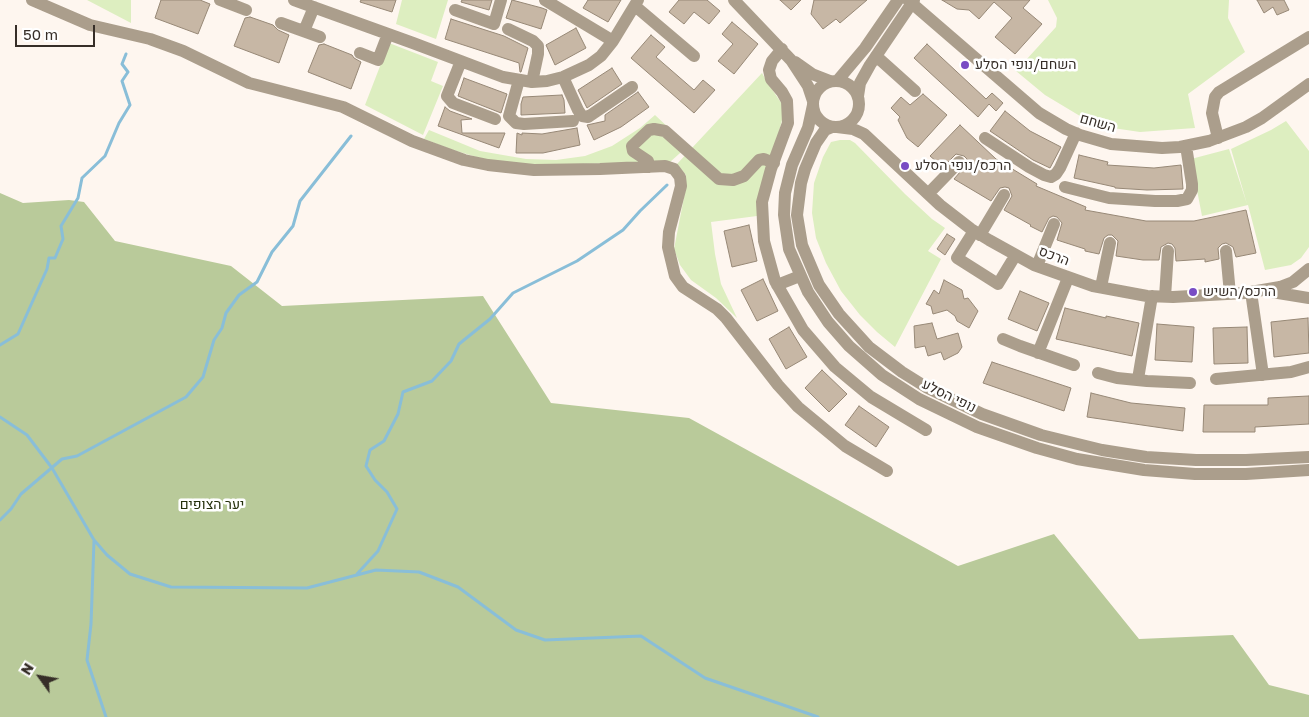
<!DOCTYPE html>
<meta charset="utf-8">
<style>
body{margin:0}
#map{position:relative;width:1309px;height:717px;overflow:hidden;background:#fef6ef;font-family:"Golos Text",sans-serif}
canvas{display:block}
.north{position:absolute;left:15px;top:652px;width:50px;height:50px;-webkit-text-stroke:4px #fff;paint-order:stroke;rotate:302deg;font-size:14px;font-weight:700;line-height:20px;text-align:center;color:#362e28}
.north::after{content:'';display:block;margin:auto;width:18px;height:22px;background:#362e28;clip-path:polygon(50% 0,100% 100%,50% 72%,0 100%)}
.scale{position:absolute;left:15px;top:25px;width:80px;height:22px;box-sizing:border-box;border:2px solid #362e28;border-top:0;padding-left:6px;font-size:15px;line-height:18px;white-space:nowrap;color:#362e28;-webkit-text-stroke:4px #fff;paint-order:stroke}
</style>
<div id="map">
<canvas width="1309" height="717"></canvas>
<div class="north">N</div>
<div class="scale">50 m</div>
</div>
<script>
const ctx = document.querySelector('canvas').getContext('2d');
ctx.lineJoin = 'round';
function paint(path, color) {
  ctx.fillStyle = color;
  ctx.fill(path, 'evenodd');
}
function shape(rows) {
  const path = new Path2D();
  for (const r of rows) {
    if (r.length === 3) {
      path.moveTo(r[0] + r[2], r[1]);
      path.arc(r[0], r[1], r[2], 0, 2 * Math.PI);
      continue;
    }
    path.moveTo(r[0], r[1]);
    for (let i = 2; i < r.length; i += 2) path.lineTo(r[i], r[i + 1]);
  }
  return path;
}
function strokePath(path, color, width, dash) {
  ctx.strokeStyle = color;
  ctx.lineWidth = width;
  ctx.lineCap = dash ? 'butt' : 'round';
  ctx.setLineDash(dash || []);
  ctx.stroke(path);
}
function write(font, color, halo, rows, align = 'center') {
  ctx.font = font + ' "Golos Text",Heebo,sans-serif';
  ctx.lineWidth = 5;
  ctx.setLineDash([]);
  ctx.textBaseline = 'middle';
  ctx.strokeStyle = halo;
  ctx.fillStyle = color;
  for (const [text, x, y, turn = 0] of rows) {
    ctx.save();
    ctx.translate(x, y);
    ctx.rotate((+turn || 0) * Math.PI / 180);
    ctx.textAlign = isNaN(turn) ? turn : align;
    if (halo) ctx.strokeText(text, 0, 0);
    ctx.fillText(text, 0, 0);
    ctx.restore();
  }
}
paint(shape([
 [87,0,131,0,131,23],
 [402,0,448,0,436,39,396,24],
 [1048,0,1229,0,1228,18,1245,52,1188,94,1195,128,1140,132,1106,127,1080,116,1045,95,1016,71,1056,27,1057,18],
 [389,43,438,62,431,81,443,86,423,135,365,105],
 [762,73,767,82,782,104,782,120,757,216,711,222,715,254,721,284,737,318,716,298,691,280,680,265,674,249,686,187,686,175,677,164],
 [655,115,688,146,670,162,533,165,483,159,450,149,424,139,429,130,480,151,526,159,556,160,585,156,612,146,640,128],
 [1286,121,1309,151,1309,247,1301,258,1291,265,1265,270,1248,205,1202,216,1191,159,1229,149,1247,204,1231,149,1271,130],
 [840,140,850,140,855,143,905,194,932,219,945,228,928,251,941,259,895,347,877,332,860,315,841,291,826,263,816,238,812,213,814,183,823,157,831,142]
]), '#ddeec0');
paint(shape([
 [0,193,23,203,69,200,84,202,115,241,231,266,282,306,483,296,551,403,689,418,958,566,1054,534,1139,639,1233,635,1269,685,1309,695,1309,717,0,717]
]), '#b9ca9a');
strokePath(shape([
 [0,345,18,334,47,269,49,258,55,258,63,239,61,226,78,198,82,178,105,156,119,123,130,105,122,81,128,72,122,64,126,54],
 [0,417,27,435,52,468,94,540,107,555,130,574,171,587,307,588,376,570,419,572,458,587,516,630,545,640,641,636,705,678,818,717],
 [0,520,11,509,21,494,62,459,77,456,186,397,203,377,214,340,222,328,226,313,239,295,257,282,272,252,293,226,300,201,351,136],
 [94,541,91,624,87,660,106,717],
 [357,574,378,551,397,509,387,492,375,480,366,466,370,450,384,441,398,414,403,392,432,381,451,361,459,344,490,319,513,293,577,261,623,230,640,211,667,185]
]), '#89bed8', 3);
const building = shape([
 [161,0,200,0,210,4,198,34,155,18,161,0],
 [361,0,396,0,392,12,360,2,361,0],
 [462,0,492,0,489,10,461,2,462,0],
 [512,0,542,8,547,10,541,29,506,18,512,0],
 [588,0,621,0,608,22,583,8,588,0],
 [679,0,707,0,720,11,709,24,694,12,684,24,669,12,679,0],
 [780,0,801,0,791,10,780,0],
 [814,0,867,0,840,23,836,19,823,29,811,14,814,0],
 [942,0,1030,0,1023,8,1042,24,1015,54,995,37,1012,18,994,2,979,19,969,10,957,9,942,0],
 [1257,0,1284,0,1289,10,1277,15,1273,7,1264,13,1257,0],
 [250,17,273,25,278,30,289,35,279,63,234,46,245,18,250,17],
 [451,19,504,36,528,48,521,72,520,72,519,63,445,39,451,19],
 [732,22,758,44,734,74,718,61,733,44,722,34,732,22],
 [576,28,586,48,555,65,546,45,576,28],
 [651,35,665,47,656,57,694,90,703,80,715,90,694,113,631,58,651,35],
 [324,44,352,55,354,58,361,62,351,89,308,72,319,45,324,44],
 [927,44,986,99,992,93,1003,103,996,111,989,104,978,117,914,58,927,44],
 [612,68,622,84,587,108,578,90,612,68],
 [464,78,507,94,501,113,458,96,464,78],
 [638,92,649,107,621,127,594,140,587,125,605,121,605,115,638,92],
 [923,94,947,115,918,147,907,138,898,120,900,117,891,108,901,97,910,105,923,94],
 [562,95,564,100,565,113,521,115,521,104,523,97,562,95],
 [445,107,450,111,472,119,461,120,462,133,505,133,499,148,438,126,445,107],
 [1005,111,1030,131,1061,147,1050,168,1033,160,990,131,1005,111],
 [960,125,996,159,1037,184,1036,186,1086,207,1085,210,1146,221,1194,221,1246,210,1256,253,1236,257,1233,247,1226,243,1222,244,1218,248,1219,259,1205,262,1205,259,1176,261,1175,248,1172,244,1168,243,1161,247,1159,260,1143,260,1116,256,1118,241,1112,235,1108,235,1104,238,1099,254,1085,251,1085,249,1057,240,1062,223,1057,217,1053,216,1049,218,1042,232,1030,226,1031,225,1004,210,1012,196,1009,188,1005,187,1000,188,991,201,954,179,967,164,967,159,964,156,956,154,943,167,930,156,960,125],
 [577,128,580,145,543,153,516,153,517,133,522,135,522,133,542,134,577,128],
 [1079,155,1108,162,1107,165,1154,168,1181,165,1183,189,1147,190,1115,188,1115,187,1074,178,1079,155],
 [749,225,757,261,732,267,724,231,749,225],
 [947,234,955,239,945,255,937,249,947,234],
 [763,279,778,311,757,321,741,290,763,279],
 [944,280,962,290,964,299,968,298,978,311,969,328,957,321,955,316,947,310,933,314,931,306,926,304,934,290,939,294,944,280],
 [1020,291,1049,303,1037,331,1008,319,1020,291],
 [1065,308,1106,318,1106,316,1139,323,1132,356,1056,339,1065,308],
 [1308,318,1309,353,1274,357,1271,322,1308,318],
 [932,323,937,339,958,333,962,347,958,353,944,360,941,352,928,356,925,346,915,348,914,326,932,323],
 [1157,324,1194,327,1192,362,1155,360,1157,324],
 [789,327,807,357,786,369,769,339,789,327],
 [1247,327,1248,363,1214,364,1213,328,1247,327],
 [992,362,1071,388,1064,411,983,383,992,362],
 [822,370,847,394,829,412,805,388,822,370],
 [1091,393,1131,403,1185,408,1183,431,1087,417,1091,393],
 [1309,396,1309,424,1255,427,1255,432,1203,432,1204,405,1268,405,1268,398,1309,396],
 [859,406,889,427,876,447,845,425,859,406]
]);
paint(building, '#c7b7a5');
strokePath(building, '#978876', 1);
strokePath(shape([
 [32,0,90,25,150,39,183,51,249,83,343,107,412,141,464,160,488,165,534,170,600,169,665,166,674,169,680,177,681,186,669,232,668,247,675,276,683,287,717,309,726,318,778,385,798,407,845,446,887,471],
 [220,0,246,10],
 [294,0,413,43,503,77,532,82,547,81,563,77,589,65,601,56,613,41,638,0],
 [545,0,613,41],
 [734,0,791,60,808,86,813,101],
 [908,0,1039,113,1066,129,1080,135,1111,144,1162,148,1180,147,1209,141,1246,127,1262,118,1309,84],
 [635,6,694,56],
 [455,10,494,24,501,0],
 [281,23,320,37],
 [508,29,533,41,538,46,538,54,532,82],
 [304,31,314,7],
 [782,49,772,61,769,70,771,79,782,92,787,101,788,123,771,169,762,202,764,241,775,281,803,330,835,367,871,397,926,430],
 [360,53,378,60,388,34],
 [876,56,915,91],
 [461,61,447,96,453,103,495,119],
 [795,62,812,74,830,81],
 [563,77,578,110,582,116,588,117,632,87],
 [519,80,509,116,516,123,524,124,573,121],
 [838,80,865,48,898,0],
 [836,104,23],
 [858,96,860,83,870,65,914,0],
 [813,105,808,128,792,165,785,193,784,215,789,249,808,292,828,322,849,346,882,375,919,399,977,427,1037,448,1077,459,1144,470,1195,474,1246,474,1309,470],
 [832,127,825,130,816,143,805,169,801,183,797,215,802,245,819,285,839,314,869,347,902,372,926,387,982,414,1041,435,1102,450,1146,457,1196,460,1246,460,1309,457],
 [837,127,853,129,864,134,940,205,971,229,989,240,1034,265,1093,286,1147,296,1173,297,1245,293,1280,287,1293,282,1309,269],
 [985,138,1029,167,1044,175,1051,177,1056,174,1060,168,1076,133],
 [1218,138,1212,113,1215,97,1219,92,1309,37],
 [649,167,648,161,633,151,632,146,649,130,654,129,665,131,719,179,733,180,744,176,759,160,764,159,774,163],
 [1065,187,1109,198,1155,201,1177,201,1187,199,1192,190,1192,184,1186,146],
 [928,194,959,162],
 [974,231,957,258,998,284,1015,256],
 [980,235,1004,195],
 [1226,251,1230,294],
 [1037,266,1054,224],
 [777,285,800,276],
 [1101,287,1110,243],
 [1251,292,1263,375],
 [1272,292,1309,298],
 [1165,297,1168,251],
 [1003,339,1020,346,1074,365],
 [1038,353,1068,278],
 [1098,373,1117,378,1147,381,1190,383],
 [1138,379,1152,296],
 [1216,379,1291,372,1309,367]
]), '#ab9e8c', 12);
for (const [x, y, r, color] of [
 [965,65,5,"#784cc4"],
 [905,166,5,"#784cc4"],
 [1193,292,5,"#784cc4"]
]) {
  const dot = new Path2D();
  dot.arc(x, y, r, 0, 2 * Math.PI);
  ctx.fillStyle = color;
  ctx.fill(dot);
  strokePath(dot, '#fff', 2);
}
write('14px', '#362e28', '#fff', [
 ["השחם/נופי הסלע",975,65],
 ["הרכס/נופי הסלע",915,166],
 ["הרכס/השיש",1203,292]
], 'left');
write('14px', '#362e28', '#fff', [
 ["השחם",1098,123,16],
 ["הרכס",1054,256,21],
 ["נופי הסלע",949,396,26]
]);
write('14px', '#25300c', '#fff', [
 ["יער הצופים",212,505]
]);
</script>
